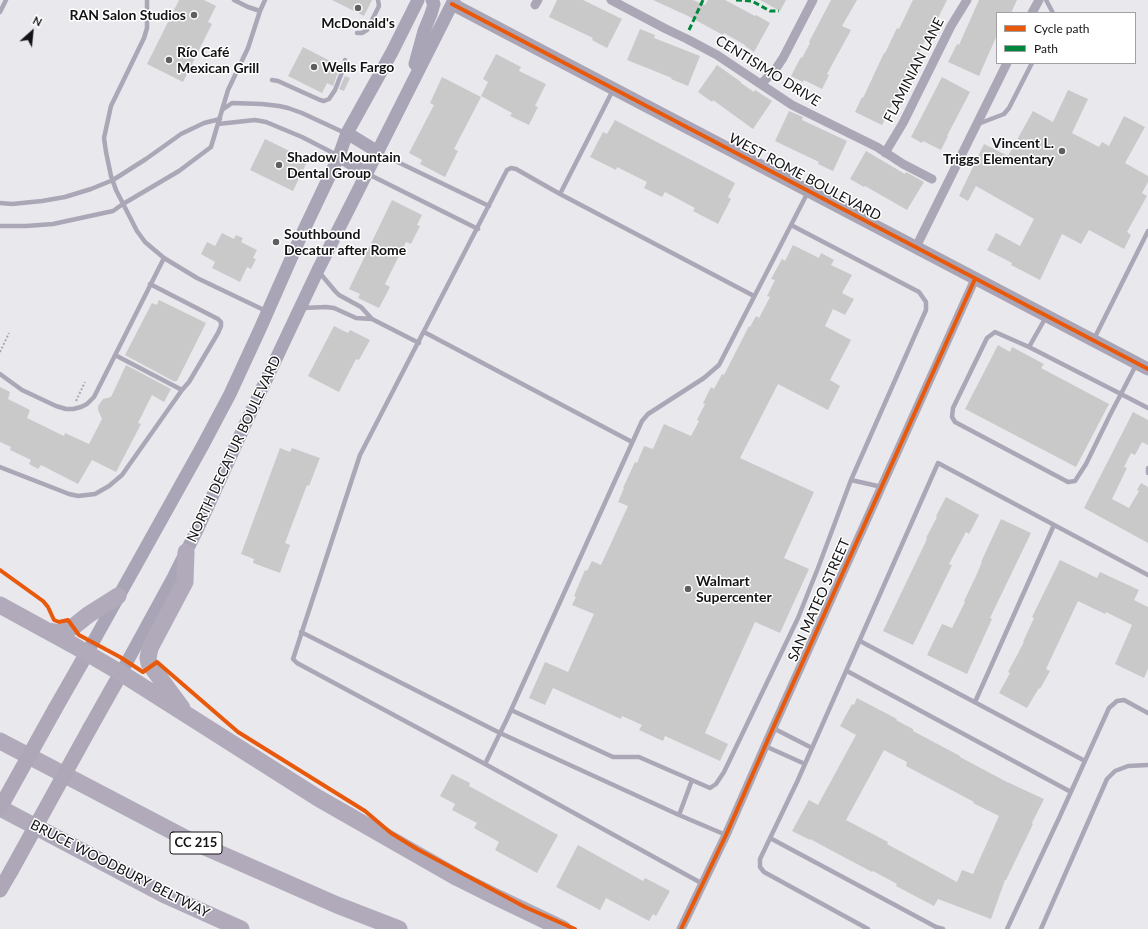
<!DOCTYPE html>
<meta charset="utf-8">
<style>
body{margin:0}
#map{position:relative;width:1148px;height:929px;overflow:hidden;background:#e9e8ed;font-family:Lato,sans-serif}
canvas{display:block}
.legend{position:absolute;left:996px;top:12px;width:140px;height:52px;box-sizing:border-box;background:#fff;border:1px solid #a1a1a2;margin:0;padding:5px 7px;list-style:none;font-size:12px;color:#131316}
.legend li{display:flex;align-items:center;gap:8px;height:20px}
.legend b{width:20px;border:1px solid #a1a1a2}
.north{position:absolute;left:12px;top:12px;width:40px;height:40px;-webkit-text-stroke:3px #fff;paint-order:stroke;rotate:27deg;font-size:11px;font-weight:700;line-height:16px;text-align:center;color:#131316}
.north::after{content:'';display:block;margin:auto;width:14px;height:18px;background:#131316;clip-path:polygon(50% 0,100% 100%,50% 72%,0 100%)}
</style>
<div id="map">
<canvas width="1148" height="929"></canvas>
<ul class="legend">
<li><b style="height:5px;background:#e8590c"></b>Cycle path</li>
<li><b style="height:5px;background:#00873e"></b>Path</li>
</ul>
<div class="north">N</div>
</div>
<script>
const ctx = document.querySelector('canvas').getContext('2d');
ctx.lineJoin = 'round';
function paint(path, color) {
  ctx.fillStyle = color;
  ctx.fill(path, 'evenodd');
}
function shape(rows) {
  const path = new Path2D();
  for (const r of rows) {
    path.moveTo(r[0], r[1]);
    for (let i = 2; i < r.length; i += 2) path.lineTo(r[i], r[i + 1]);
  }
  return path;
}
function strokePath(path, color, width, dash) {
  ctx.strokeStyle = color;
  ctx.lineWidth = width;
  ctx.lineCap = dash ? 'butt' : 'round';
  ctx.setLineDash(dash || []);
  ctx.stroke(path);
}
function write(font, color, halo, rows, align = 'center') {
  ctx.font = font + ' Lato,sans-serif';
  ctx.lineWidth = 3;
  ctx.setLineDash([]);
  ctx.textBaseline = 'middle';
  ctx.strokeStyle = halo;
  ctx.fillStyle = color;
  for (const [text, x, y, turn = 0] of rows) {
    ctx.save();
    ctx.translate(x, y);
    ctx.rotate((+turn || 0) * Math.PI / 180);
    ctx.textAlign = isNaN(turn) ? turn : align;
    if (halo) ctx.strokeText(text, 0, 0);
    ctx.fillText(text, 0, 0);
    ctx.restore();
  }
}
paint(shape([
 [179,0,204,0,216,6,208,22,212,24,183,82,147,64],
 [332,0,372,0,364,16],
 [557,0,583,0,622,19,607,48,592,40,593,38,549,17],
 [653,0,693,0,705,5,708,0,725,0,755,16,756,15,770,23,754,52,745,46,745,45,724,33,723,35,688,16],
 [760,0,786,0,780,11],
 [831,0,857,0,842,26,851,30,827,74,829,75,822,89,804,80,803,82,791,76,801,57,802,58,810,43,809,42],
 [913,0,947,0,934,26,933,25,917,56,916,56,882,125,855,112,862,97,863,98,884,53,885,53,897,28,899,29],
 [979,0,1017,0,1011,13,997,13,997,35,979,76,948,62,957,44,959,45],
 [640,29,655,35,654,38,700,56,688,86,671,79,672,78,627,60],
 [303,47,336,64,334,70,338,72,333,86,327,83,322,93,288,76],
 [496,54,521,67,519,71,546,84,535,106,538,107,529,125,510,116,512,113,481,96,488,82,483,79],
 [717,65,741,82,741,83,754,92,755,90,772,101,753,129,713,100,712,102,698,92],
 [345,76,350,78,344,91,339,89],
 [442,77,481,97,454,149,458,151,445,177,420,164,422,160,409,153,434,105,430,103],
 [942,77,970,92,947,136,948,136,941,150,923,141,922,143,911,137],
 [1068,90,1088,99,1072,133,1099,147,1102,142,1109,146,1124,116,1145,127,1125,163,1148,176,1148,182,1142,193,1147,196,1127,232,1131,235,1124,249,1089,230,1081,244,1062,234,1040,280,1011,265,1012,263,987,250,996,233,1020,246,1034,219,976,186,968,201,959,196,984,144,1008,156,1033,111,1053,122],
 [789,111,803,117,802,120,847,141,833,171,818,164,819,162,775,141],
 [615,120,735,183,728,197,731,199,718,224,693,211,695,208,665,192,662,197,644,188,647,182,617,167,616,170,590,157,603,132,607,134],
 [265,139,308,160,293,191,250,170],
 [866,151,905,174,906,172,924,182,907,210,865,186,864,187,850,179],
 [392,200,422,215,417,225,420,226,411,244,406,242,385,284,390,287,379,308,358,298,360,294,349,289],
 [222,233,234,239,236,235,243,238,241,242,257,250,253,258,256,259,251,269,247,267,240,282,212,268,215,262,201,254,207,242,215,246],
 [793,245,819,258,821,253,834,260,831,265,852,275,842,293,854,299,845,315,833,309,825,326,851,340,830,380,840,386,828,410,778,384,740,458,814,492,784,558,809,569,780,633,755,622,705,733,728,744,720,761,665,736,663,741,639,730,642,725,622,716,621,719,553,688,545,705,529,698,545,662,568,672,594,614,572,605,576,597,574,596,585,570,587,571,592,561,601,565,628,506,618,502,624,488,623,488,635,462,637,463,644,446,653,449,664,424,691,436,699,421,697,420,705,404,703,403,711,387,714,389,722,374,724,375,749,326,750,327,756,316,759,318,770,297,767,296,775,280,771,279,782,259,785,261],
 [159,300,206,323,177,381,175,381,175,382,125,355,152,303,157,305],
 [334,326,348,333,350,330,370,340,359,360,356,359,339,392,308,376],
 [998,345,1010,352,1012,347,1044,364,1041,368,1109,404,1076,467,965,409],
 [126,365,171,389,164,402,152,395,138,423,141,424,116,472,92,460,78,484,41,465,38,469,29,464,31,460,10,450,11,447,0,442,0,387,10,392,8,399,30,410,27,418,64,436,65,433,89,444,102,419,98,410,98,406,103,399,111,397],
 [1133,412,1148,420,1148,445,1142,442,1135,455,1131,453,1124,467,1127,468,1112,499,1129,508,1139,491,1137,490,1141,483,1148,487,1148,543,1084,508],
 [280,448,290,452,292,448,320,458,309,486,307,485,285,543,290,545,280,573,253,563,254,559,241,554],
 [946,497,979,515,969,534,966,532,949,564,952,565,913,645,883,631,927,539,926,538,937,517,936,516],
 [1001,519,1031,533,990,618,992,619,967,674,927,655,942,624,952,628,965,602,964,601,976,576,982,562,981,562],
 [1060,560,1097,578,1100,572,1139,590,1134,600,1148,607,1148,669,1144,678,1115,664,1132,625,1106,612,1105,614,1078,601,1046,669,1050,671,1040,689,1039,688,1027,708,999,693,1010,673,1008,672,1024,642,1023,642,1034,618,1032,617],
 [857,698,897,719,896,720,913,729,913,731,960,756,960,757,1005,781,1044,799,1032,823,1033,824,1006,880,1005,880,991,919,938,899,934,906,896,886,897,884,873,871,872,872,810,839,810,840,792,831,809,800,818,805,856,735,840,726,852,704,854,705],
 [884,750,907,762,906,766,974,802,973,803,999,816,973,874,962,870,957,882,887,844,888,842,846,820],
 [452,774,470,783,469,786,558,835,537,873,495,850,499,842,474,828,477,823,452,810,455,804,440,796],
 [578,845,643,881,645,878,670,891,656,916,653,914,649,921,606,898,600,910,556,887]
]), '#c9c9c9');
strokePath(shape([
 [0,352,9,333],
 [76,401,85,382]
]), '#aca8b3', 2, [2, 2]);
strokePath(shape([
 [147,0,147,28,144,38,111,106,104,138,106,152,111,176,116,190,137,231,145,242,164,258,197,278,266,311],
 [234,0,248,7,260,11],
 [1046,0,1053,13],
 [0,12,6,0],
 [357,33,362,33,367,30,379,6,378,0],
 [272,80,278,81,320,100,324,101,329,99,335,90,344,67,345,60],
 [613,90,560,194,516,169,511,168,507,170,360,455,293,659,297,663,485,764,703,884],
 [222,110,232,103,262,104,279,106,288,108,302,113,345,133],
 [218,124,255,120,266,122,302,137,339,156],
 [978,124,1004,114,1009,108,1032,63],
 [379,153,489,206],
 [368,174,478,229],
 [560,194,754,296],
 [0,203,12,204,42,201,65,197,91,189,113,180,146,159,181,134,204,123,220,119],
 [0,226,26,226,53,224,113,211,123,204,179,171,211,147,228,90,248,48,260,11,265,0],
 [319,272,335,291,339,295,361,307,372,319,419,343],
 [302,308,326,307,334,308,356,318,372,319],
 [424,332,632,442],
 [1094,339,1148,231],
 [1029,347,1046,317],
 [115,355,182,390,189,382,218,333,221,326,221,322,218,319,150,284],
 [1136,365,1121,394,1111,413,1086,464,1075,481,1068,482,955,422,952,417,953,408,987,338,995,332,1029,347,1121,394,1148,408],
 [0,374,22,390,56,406,66,409,73,409,81,407,87,404,94,397,164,258],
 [0,467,69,494,78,496,95,494,109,486,122,475,182,390],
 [1148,468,1148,473],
 [851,480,882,487],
 [301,632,500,733,679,815,726,835],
 [860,641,1085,761],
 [847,671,1071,792],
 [975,702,1054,525],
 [511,710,613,757,639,757,710,788,716,784,724,772,798,618,818,568,851,480,926,310,926,302,919,292,791,225],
 [773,728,812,748],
 [765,746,805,764],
 [485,764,507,719,642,421,648,414,704,378,719,365,808,192],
 [679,815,692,780],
 [770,838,936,927,943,929],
 [868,929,764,872,760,867,760,859,797,782,938,463,1148,575],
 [1007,929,1060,816,1109,708,1117,701,1124,700,1148,713],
 [1041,929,1107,779,1115,771,1128,766,1148,765]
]), '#aba7b6', 4.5);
strokePath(shape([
 [611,0,666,29,687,39,717,55,792,105,877,147,903,164,932,179],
 [535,5,538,0],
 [1032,13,1039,0],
 [761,84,775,70,783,58,813,0],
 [885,153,903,123,951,26,967,0],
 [916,247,1007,63],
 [681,929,726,835,773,728,975,279]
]), '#aba7b6', 9);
strokePath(shape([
 [452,4,1148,369],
 [415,64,424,31,431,14,434,4,432,0],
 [347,133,378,152],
 [339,156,366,173],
 [87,653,203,445,230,394,260,329,301,236,339,156,347,133,392,52,418,0],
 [121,673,174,576,198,528,249,416,318,270,454,0]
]), '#aaa5b6', 13);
strokePath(shape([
 [55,709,87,653],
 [90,728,121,673],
 [0,890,11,871]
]), '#ada7b7', 15);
strokePath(shape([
 [0,605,73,645,121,673,318,798,458,878,494,896,563,929],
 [47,631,61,633,73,627,88,615,118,596],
 [182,708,154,670,149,663,148,658,150,648,185,582,186,552],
 [0,741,189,840,337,905,399,929],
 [0,808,165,895,241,929]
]), '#b1aabb', 17);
strokePath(shape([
 [0,808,55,709],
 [11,871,90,728]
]), '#ada7b7', 15);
strokePath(shape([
 [736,0,752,1,770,11,779,11],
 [689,30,703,0]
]), '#00873e', 3, [6, 3]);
strokePath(shape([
 [452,4,1148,369],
 [0,570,43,601,48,607,54,620,59,622,68,620,79,635,120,657,143,672,157,662,238,732,365,811,391,833,417,849,525,907,575,929],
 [681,929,726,835,773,728,975,279]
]), '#e8590c', 4);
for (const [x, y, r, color] of [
 [358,8,4,"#5e5e61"],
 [194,15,4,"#5e5e61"],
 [169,60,4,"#5e5e61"],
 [314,67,4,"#5e5e61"],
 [1062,151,4,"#5e5e61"],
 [279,165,4,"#5e5e61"],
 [276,242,4,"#5e5e61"],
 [688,589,4,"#5e5e61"]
]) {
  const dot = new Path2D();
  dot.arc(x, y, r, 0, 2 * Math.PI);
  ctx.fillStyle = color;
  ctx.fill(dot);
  strokePath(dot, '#fff', 1.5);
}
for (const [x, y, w] of [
 [196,843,52]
]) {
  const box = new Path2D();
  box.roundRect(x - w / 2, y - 11, w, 22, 3);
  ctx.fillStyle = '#fff';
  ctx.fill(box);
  strokePath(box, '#131316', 1);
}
write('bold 13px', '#131316', null, [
 ["CC 215",196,843]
]);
write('bold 14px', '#131316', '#fff', [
 ["RAN Salon Studios",186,15,"right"],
 ["McDonald's",358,23,"center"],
 ["Río Café",177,52],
 ["Mexican Grill",177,68],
 ["Wells Fargo",322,67],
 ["Vincent L.",1054,143,"right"],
 ["Triggs Elementary",1054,159,"right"],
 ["Shadow Mountain",287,157],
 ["Dental Group",287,173],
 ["Southbound",284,234],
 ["Decatur after Rome",284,250],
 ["Walmart",696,581],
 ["Supercenter",696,597]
], 'left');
write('14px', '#131316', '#fff', [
 ["FLAMINIAN LANE",914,70,-63],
 ["CENTISIMO DRIVE",768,71,32],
 ["WEST ROME BOULEVARD",805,177,28],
 ["NORTH DECATUR BOULEVARD",234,449,-65],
 ["SAN MATEO STREET",819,600,-66],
 ["BRUCE WOODBURY BELTWAY",120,869,27]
]);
</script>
